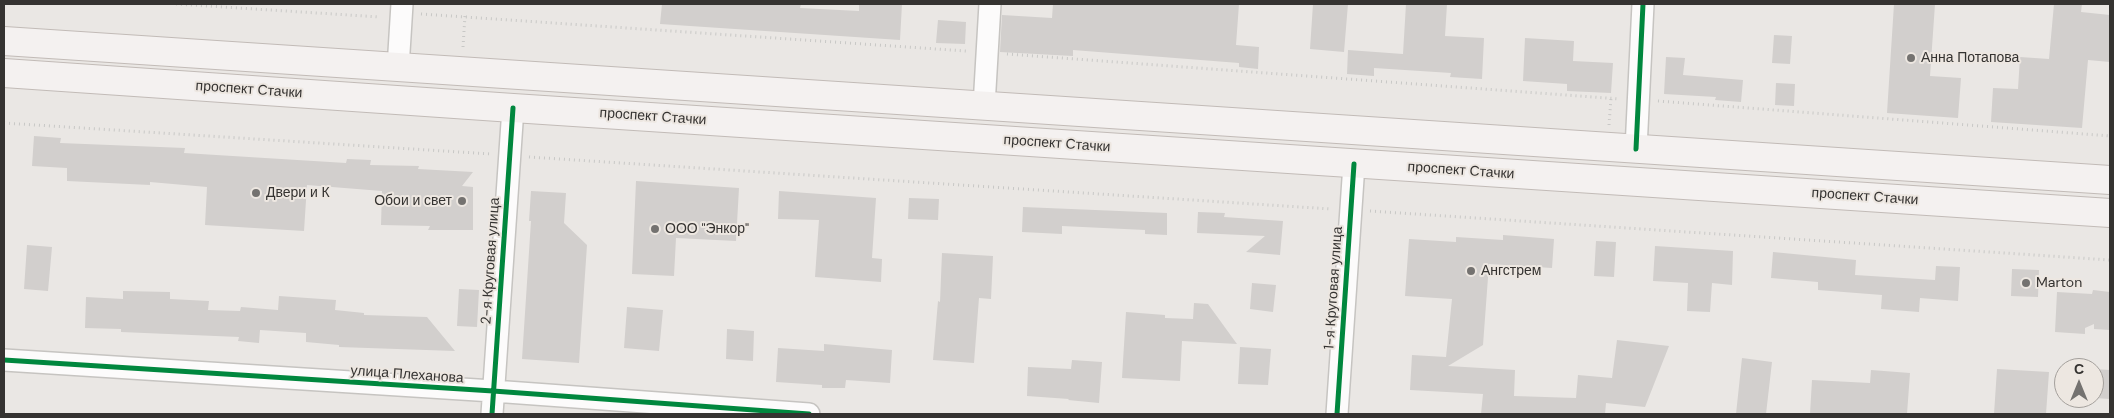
<!DOCTYPE html>
<meta charset="utf-8">
<style>
body{margin:0}
#map{position:relative;width:2114px;height:418px;overflow:hidden;background:#eae7e4;font-family:"DM Sans",sans-serif}
canvas{display:block}
.frame{position:absolute;inset:0;border:5px solid #353331;pointer-events:none}
.north{position:absolute;left:2054px;top:358px;width:50px;height:50px;box-sizing:border-box;background:#ede7e1;border:1px solid #a39f9b;border-radius:50%;rotate:0deg;font-size:14px;font-weight:700;line-height:20px;text-align:center;color:#353331}
.north::after{content:'';display:block;margin:auto;width:18px;height:22px;background:#747270;clip-path:polygon(50% 0,100% 100%,50% 72%,0 100%)}
</style>
<div id="map">
<canvas width="2114" height="418"></canvas>
<div class="frame"></div>
<div class="north">С</div>
</div>
<script>
const ctx = document.querySelector('canvas').getContext('2d');
ctx.lineJoin = 'round';
function paint(path, color) {
  ctx.fillStyle = color;
  ctx.fill(path, 'evenodd');
}
function shape(rows) {
  const path = new Path2D();
  for (const r of rows) {
    path.moveTo(r[0], r[1]);
    for (let i = 2; i < r.length; i += 2) path.lineTo(r[i], r[i + 1]);
  }
  return path;
}
function strokePath(path, color, width, dash) {
  ctx.strokeStyle = color;
  ctx.lineWidth = width;
  ctx.lineCap = dash ? 'butt' : 'round';
  ctx.setLineDash(dash || []);
  ctx.stroke(path);
}
function write(font, color, halo, rows, align = 'center') {
  ctx.font = font + ' "DM Sans",sans-serif';
  ctx.lineWidth = 4;
  ctx.setLineDash([]);
  ctx.textBaseline = 'middle';
  ctx.strokeStyle = halo;
  ctx.fillStyle = color;
  for (const [text, x, y, turn = 0] of rows) {
    ctx.save();
    ctx.translate(x, y);
    ctx.rotate((+turn || 0) * Math.PI / 180);
    ctx.textAlign = isNaN(turn) ? turn : align;
    if (halo) ctx.strokeText(text, 0, 0);
    ctx.fillText(text, 0, 0);
    ctx.restore();
  }
}
paint(shape([
 [662,4,801,4,800,8,859,11,859,4,902,4,900,40,660,24],
 [1053,4,1239,4,1236,45,1259,47,1258,69,1239,67,1239,63,1073,50,1073,56,1000,52,1002,15,1052,18],
 [1313,4,1348,4,1344,52,1310,49],
 [1406,4,1447,4,1445,36,1484,38,1482,79,1450,77,1451,73,1374,68,1374,76,1347,74,1348,50,1403,54],
 [1894,4,1935,4,1930,76,1961,78,1958,118,1887,113],
 [2054,4,2082,4,2081,12,2110,15,2110,62,2088,60,2082,128,1991,122,1993,88,2018,89,2020,57,2049,59],
 [938,20,966,22,965,44,936,43],
 [1774,35,1792,36,1790,64,1772,63],
 [1525,38,1574,41,1573,61,1613,63,1611,93,1567,91,1567,84,1523,81],
 [1666,57,1685,58,1683,75,1743,80,1741,102,1715,100,1716,97,1664,94],
 [1776,83,1795,84,1794,106,1775,105],
 [34,136,61,138,60,143,185,148,184,153,346,163,347,159,371,160,370,165,419,166,418,169,473,172,462,186,473,187,473,230,428,230,430,226,381,225,382,191,307,185,304,231,205,225,207,187,150,182,150,185,67,181,67,168,32,166],
 [636,181,739,188,736,241,676,238,674,276,632,274],
 [531,191,566,193,564,223,587,245,579,363,522,359,531,221,529,221],
 [779,191,876,198,872,258,882,259,881,282,815,277,819,220,778,219],
 [909,198,939,199,938,220,908,219],
 [1023,207,1167,213,1167,235,1145,234,1145,230,1062,226,1062,234,1022,232],
 [1198,212,1225,213,1224,217,1283,221,1280,255,1246,252,1265,236,1197,233],
 [1503,235,1554,239,1552,268,1489,264,1483,345,1448,366,1515,370,1514,396,1576,398,1578,375,1612,378,1617,340,1669,346,1645,407,1606,403,1605,414,1481,414,1483,394,1410,390,1412,355,1446,357,1452,299,1405,296,1409,239,1456,242,1456,237,1503,240],
 [1596,241,1616,242,1614,277,1594,276],
 [27,245,52,247,48,291,24,289],
 [1655,246,1733,251,1732,285,1712,283,1710,312,1687,311,1688,283,1653,281],
 [1773,252,1856,260,1855,275,1935,280,1936,266,1960,267,1958,301,1920,298,1919,312,1881,309,1882,295,1818,290,1818,282,1771,278],
 [942,253,993,256,991,299,979,298,974,363,933,360,938,301,940,302],
 [2012,269,2039,270,2038,297,2011,296],
 [1252,283,1276,285,1273,312,1250,309],
 [459,289,479,290,477,327,457,326],
 [2093,290,2110,292,2110,330,2094,329,2094,324,2085,328,2085,334,2055,332,2057,292,2092,294],
 [123,291,170,292,170,299,209,301,208,310,240,311,241,307,278,310,279,296,336,300,335,310,364,313,364,315,427,317,455,351,339,347,339,345,306,342,306,333,260,330,259,343,238,341,239,337,121,332,121,329,85,328,86,297,123,299],
 [1194,303,1208,304,1237,344,1182,341,1180,381,1122,378,1126,312,1165,315,1165,318,1193,319],
 [627,307,663,310,659,351,624,348],
 [727,329,754,331,753,361,726,359],
 [824,344,892,350,890,383,846,380,845,388,822,388,822,385,776,382,778,348,824,351],
 [1240,347,1271,349,1268,385,1238,384],
 [1742,358,1772,362,1766,414,1736,414],
 [1072,360,1102,362,1099,403,1068,400,1069,399,1027,396,1028,367,1071,369],
 [1997,369,2049,372,2046,414,1994,414],
 [2094,369,2110,370,2110,399,2094,398],
 [1871,370,1910,373,1907,414,1810,414,1812,380,1870,383]
]), '#d2cfcd');
const street = shape([
 [398,68,402,4],
 [984,106,990,4],
 [1636,149,1643,4],
 [4,360,493,391,809,414],
 [492,414,513,108],
 [1337,414,1354,164]
]);
const primary = shape([
 [4,41,2110,180],
 [4,73,513,108,2110,213]
]);
strokePath(street, '#c6c4c1', 24);
strokePath(primary, '#c2bbb7', 30);
strokePath(shape([
 [176,4,380,17],
 [421,14,966,51],
 [463,47,465,15],
 [1007,54,1620,99],
 [1658,101,2110,136],
 [4,123,491,154],
 [1609,125,1611,98],
 [529,157,1331,209],
 [1370,211,2110,260]
]), '#c8c8c6', 3, [1, 4]);
strokePath(street, '#fcfbfb', 21);
strokePath(primary, '#f4f1f0', 28);
strokePath(shape([
 [1636,149,1643,4],
 [4,360,493,391,809,414],
 [492,414,513,108],
 [1337,414,1354,164]
]), '#00873e', 5);
for (const [x, y, r, color] of [
 [1911,58,5,"#747270"],
 [256,193,5,"#747270"],
 [462,201,5,"#747270"],
 [655,229,5,"#747270"],
 [1471,271,5,"#747270"],
 [2026,283,5,"#747270"]
]) {
  const dot = new Path2D();
  dot.arc(x, y, r, 0, 2 * Math.PI);
  ctx.fillStyle = color;
  ctx.fill(dot);
  strokePath(dot, '#ede7e1', 2);
}
write('14px', '#353331', '#ede7e1', [
 ["Анна Потапова",1921,58],
 ["Двери и К",266,193],
 ["Обои и свет",452,201,"right"],
 ["ООО \"Энкор\"",665,229],
 ["Ангстрем",1481,271],
 ["Marton",2036,283]
], 'left');
write('14px', '#353331', '#ede7e1', [
 ["проспект Стачки",249,90,4],
 ["проспект Стачки",653,117,4],
 ["проспект Стачки",1057,144,4],
 ["проспект Стачки",1461,171,4],
 ["проспект Стачки",1865,197,4],
 ["2-я Круговая улица",491,261,-86],
 ["1-я Круговая улица",1334,288,-86],
 ["улица Плеханова",407,375,4]
]);
</script>
